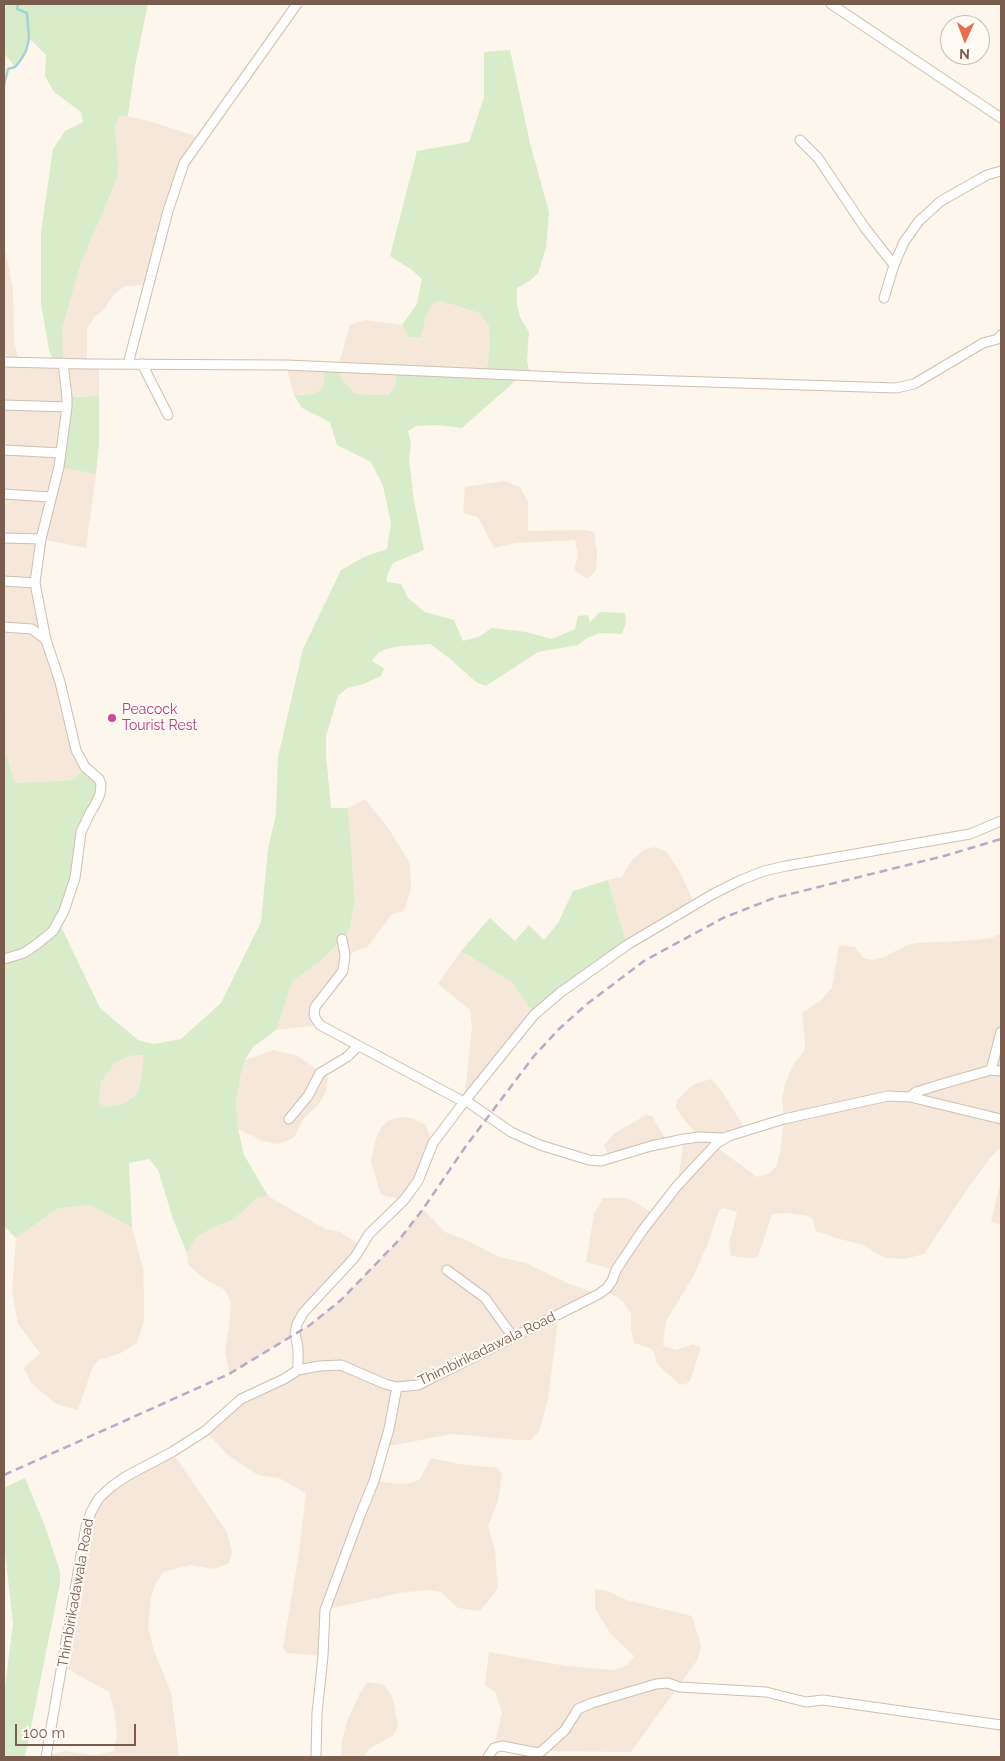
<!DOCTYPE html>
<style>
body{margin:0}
#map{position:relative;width:1005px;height:1761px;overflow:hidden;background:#fdf6ec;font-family:Raleway,sans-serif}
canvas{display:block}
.frame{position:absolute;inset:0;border:5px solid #7a5c4d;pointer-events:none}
.north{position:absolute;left:940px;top:15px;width:50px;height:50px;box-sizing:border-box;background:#fffaf3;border:1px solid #cabbb1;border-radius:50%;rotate:182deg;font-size:14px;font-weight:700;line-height:20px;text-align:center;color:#7a5c4d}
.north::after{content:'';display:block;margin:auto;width:18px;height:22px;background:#e76f51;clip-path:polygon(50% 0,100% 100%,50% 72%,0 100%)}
.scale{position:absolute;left:15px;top:1724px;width:121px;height:22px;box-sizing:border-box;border:2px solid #7a5c4d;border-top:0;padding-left:6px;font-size:15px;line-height:18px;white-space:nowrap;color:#7a5c4d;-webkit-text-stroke:4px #fffaf3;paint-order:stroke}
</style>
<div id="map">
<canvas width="1005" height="1761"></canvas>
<div class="frame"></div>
<div class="north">N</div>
<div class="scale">100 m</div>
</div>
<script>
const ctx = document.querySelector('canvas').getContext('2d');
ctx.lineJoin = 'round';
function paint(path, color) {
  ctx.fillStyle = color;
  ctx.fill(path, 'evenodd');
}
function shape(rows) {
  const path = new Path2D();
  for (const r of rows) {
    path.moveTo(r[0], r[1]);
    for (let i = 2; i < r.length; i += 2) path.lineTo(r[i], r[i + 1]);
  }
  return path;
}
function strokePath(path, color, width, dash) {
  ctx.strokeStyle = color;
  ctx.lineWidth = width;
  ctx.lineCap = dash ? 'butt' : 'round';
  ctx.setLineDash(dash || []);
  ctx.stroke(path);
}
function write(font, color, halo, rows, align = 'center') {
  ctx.font = font + ' Raleway,sans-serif';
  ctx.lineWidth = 4.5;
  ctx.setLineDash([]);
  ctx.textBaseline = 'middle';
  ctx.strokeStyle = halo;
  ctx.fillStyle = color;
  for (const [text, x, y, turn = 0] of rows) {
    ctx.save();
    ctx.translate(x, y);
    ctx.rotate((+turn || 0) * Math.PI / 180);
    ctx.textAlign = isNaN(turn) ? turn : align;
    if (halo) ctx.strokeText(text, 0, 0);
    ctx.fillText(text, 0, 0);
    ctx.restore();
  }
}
paint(shape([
 [128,116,152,122,201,138,184,163,149,285,125,286,113,295,104,310,95,316,87,329,87,363,99,363,99,396,68,397,59,466,96,474,86,548,41,539,35,583,85,767,73,780,15,783,6,753,6,714,4,709,4,243,13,290,14,340,19,362,62,363,62,330,80,266,117,179,115,128,119,117],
 [441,301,479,313,489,326,490,346,486,373,396,369,395,387,387,395,368,395,354,393,349,388,341,378,338,367,350,325,365,320,387,323,402,325,408,337,421,337,427,314,433,304],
 [286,365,323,367,324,382,322,389,314,394,294,395],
 [504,481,520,487,528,502,528,531,584,530,594,532,597,552,596,571,587,579,574,570,578,556,575,540,516,543,494,548,478,517,463,513,465,487],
 [365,799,389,829,410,863,411,889,404,911,392,914,368,946,345,956,345,961,315,1007,320,1025,276,1030,293,981,324,958,349,931,355,901,348,808],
 [654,847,667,852,680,872,695,905,627,945,608,880,622,877,632,860,644,850],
 [1001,933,1001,1147,990,1158,968,1188,924,1254,905,1259,885,1258,863,1245,836,1238,816,1231,812,1218,808,1216,787,1213,772,1214,758,1257,750,1258,731,1256,729,1243,737,1212,723,1208,719,1210,708,1243,693,1277,666,1321,663,1346,677,1350,693,1344,701,1347,690,1381,684,1385,678,1383,658,1365,652,1349,634,1343,631,1331,631,1314,624,1302,605,1290,615,1270,586,1262,594,1214,603,1198,627,1198,655,1214,677,1186,684,1139,699,1137,682,1117,676,1108,677,1100,694,1084,711,1079,721,1090,746,1130,715,1146,757,1177,769,1173,776,1167,780,1153,784,1119,782,1098,785,1084,793,1065,804,1051,805,1042,802,1013,820,1001,832,988,839,945,855,947,863,958,872,960,884,957,907,945,917,943,977,940,991,938],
 [461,951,513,983,534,1015,464,1102,472,1027,470,1010,438,984],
 [273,1050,298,1056,328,1077,326,1092,319,1104,303,1119,294,1138,278,1144,263,1141,238,1129,236,1102,241,1074,245,1060],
 [145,1055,141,1078,137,1094,123,1104,101,1107,99,1100,101,1082,115,1063,129,1056],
 [646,1115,652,1116,668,1143,614,1157,607,1152,604,1145,615,1133],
 [401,1117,411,1118,425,1124,433,1143,404,1200,381,1195,371,1162,375,1141,382,1126,388,1121],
 [1001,1179,1001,1225,991,1222],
 [268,1196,325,1229,341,1232,361,1246,303,1313,296,1334,310,1325,341,1300,399,1240,423,1209,445,1232,466,1240,499,1257,526,1263,567,1283,599,1294,559,1314,548,1399,539,1431,531,1440,518,1440,452,1434,384,1447,375,1481,399,1484,412,1483,420,1479,431,1458,459,1464,498,1468,502,1475,498,1502,488,1525,495,1551,498,1588,480,1611,458,1608,441,1592,428,1590,399,1593,325,1610,323,1656,287,1653,283,1648,299,1552,306,1493,279,1478,258,1475,229,1456,205,1431,241,1399,298,1370,295,1334,229,1374,225,1350,229,1327,231,1303,225,1290,209,1282,196,1272,188,1264,187,1253,191,1245,198,1236,216,1226,233,1220,258,1197],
 [91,1205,132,1228,143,1268,144,1294,144,1321,137,1343,121,1353,99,1360,93,1366,78,1410,56,1404,31,1383,24,1368,40,1353,18,1324,12,1291,16,1238,59,1208],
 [172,1452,227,1532,232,1552,229,1563,214,1569,190,1565,163,1572,155,1585,151,1598,148,1627,154,1651,171,1692,179,1757,46,1757,45,1756,64,1751,94,1755,114,1751,117,1733,114,1710,109,1692,62,1666,86,1526,99,1498],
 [595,1589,607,1591,627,1600,692,1616,701,1645,698,1659,631,1752,542,1751,494,1748,502,1712,495,1692,485,1685,489,1652,566,1666,615,1670,627,1665,634,1656,610,1633,595,1608],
 [368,1682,384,1685,393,1698,398,1726,394,1735,369,1749,364,1757,341,1757,342,1741,347,1721,360,1693]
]), '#f5e8da');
paint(shape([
 [4,4,148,4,135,66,128,116,119,117,115,128,118,164,117,179,80,266,62,330,63,363,54,362,49,350,41,304,41,232,53,149,65,131,83,122,81,112,54,92,45,76,46,55,30,39,26,51,15,67,4,53],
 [510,50,530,143,549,212,546,248,538,273,531,280,517,288,517,305,520,317,529,332,527,360,530,375,522,375,462,428,436,425,416,426,408,431,411,444,409,460,414,501,424,550,393,563,388,573,386,582,401,584,408,598,425,612,454,620,463,641,478,637,492,628,526,632,552,639,575,629,578,616,588,615,590,622,600,612,625,613,626,623,622,634,600,633,587,638,578,645,538,652,486,686,476,682,449,658,430,644,401,646,386,649,378,653,372,661,384,668,381,676,361,685,347,688,338,696,326,736,326,755,331,808,348,808,355,901,349,931,324,958,293,981,276,1030,253,1047,245,1060,241,1074,236,1102,238,1129,244,1155,268,1196,258,1197,233,1220,216,1226,198,1236,191,1245,187,1253,173,1219,158,1170,149,1159,129,1163,132,1228,91,1205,59,1208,16,1238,4,1226,4,709,6,714,6,753,15,783,73,780,85,767,101,784,79,850,59,922,100,1008,138,1040,154,1044,181,1039,221,1003,261,922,268,849,276,814,278,757,303,649,341,570,364,557,387,549,391,523,383,486,371,462,337,445,330,422,302,408,294,395,314,394,322,389,324,382,323,367,338,367,341,378,354,393,368,395,387,395,390,393,395,387,396,369,486,373,490,346,489,326,479,313,441,301,433,304,427,314,421,337,408,337,402,325,417,304,422,279,412,270,390,256,417,151,469,142,484,97,484,52],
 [144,1055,141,1078,137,1094,123,1104,101,1107,99,1100,101,1082,115,1063,129,1056],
 [99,396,99,445,96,474,59,467,67,397],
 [608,880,627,945,534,1015,513,983,461,951,490,918,515,941,529,925,544,940,558,923,573,891],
 [25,1478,45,1526,60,1571,60,1583,25,1757,4,1757,4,1694,13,1624,4,1543,4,1488]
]), '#d8ecc9');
strokePath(shape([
 [4,85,8,69,15,67,20,61,26,51,29,39,27,13,17,9,18,4]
]), '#a5d3da', 2.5);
const minor = shape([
 [831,4,1001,118],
 [800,140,818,158,865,228,894,265],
 [884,298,894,265,904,242,919,221,941,201,987,175,1001,171],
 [4,362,87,364,286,365,582,378,896,388,914,384,983,343,998,339,1001,335],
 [128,364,168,211,184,163,297,4],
 [142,364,168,415],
 [4,405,67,407],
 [4,450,61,453],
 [4,494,50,497],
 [4,538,41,539],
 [4,581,35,583],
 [4,627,32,629,46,640],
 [342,939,345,955,343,971,315,1007,314,1016,320,1025,464,1102],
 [4,959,24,953,37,944,53,931,64,911,75,878,81,832,90,813,95,805,100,794,101,784,99,779,85,767,76,750,60,682,46,640,35,583,41,539,59,467,67,407,67,397,63,363],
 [991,1070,1001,1032],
 [910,1097,916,1092,942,1084,991,1070,1001,1071],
 [465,1100,511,1132,540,1145,589,1160,601,1161,651,1146,684,1139,699,1137,724,1138],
 [289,1119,308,1096,320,1073,347,1057,358,1046],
 [447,1270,485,1298,513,1337],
 [298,1370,298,1348,295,1334,297,1324,303,1313,355,1257,369,1234,404,1200,418,1181,433,1143,464,1102,534,1015,561,992,627,945,713,894,741,880,764,871,786,866,970,834,1001,821],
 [46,1757,86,1526,91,1512,99,1498,111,1487,125,1477,172,1452,205,1431,241,1399,284,1379,298,1370,319,1366,341,1365,385,1384,397,1387,418,1385,599,1294,607,1288,612,1281,616,1270,642,1231,677,1186,717,1143,729,1136,784,1119,888,1096,910,1097,1001,1119],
 [316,1757,317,1713,323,1656,325,1610,359,1518,374,1481,389,1429,397,1387],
 [488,1757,494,1748,502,1746,538,1753,542,1751,565,1730,578,1709,592,1703,656,1684,668,1683,679,1687,766,1692,806,1702,823,1700,1001,1725]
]);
strokePath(minor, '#d1beb0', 11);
strokePath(minor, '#fff', 9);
strokePath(shape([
 [4,1475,229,1374,310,1325,341,1300,399,1240,423,1209,466,1146,534,1056,559,1029,587,1004,644,961,723,918,774,898,944,856,1001,839]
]), '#b9a8c9', 2.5, [8, 5]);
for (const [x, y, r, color] of [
 [112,718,5,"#d1479c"]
]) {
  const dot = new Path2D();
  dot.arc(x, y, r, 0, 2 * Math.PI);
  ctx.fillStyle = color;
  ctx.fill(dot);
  strokePath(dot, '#fffaf3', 2);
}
write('14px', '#b23c85', '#fffaf3', [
 ["Peacock",122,710],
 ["Tourist Rest",122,726]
], 'left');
write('14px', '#7a5c4d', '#fffaf3', [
 ["Thimbirikadawala Road",487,1349,-26],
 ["Thimbirikadawala Road",76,1593,-80]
]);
</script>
